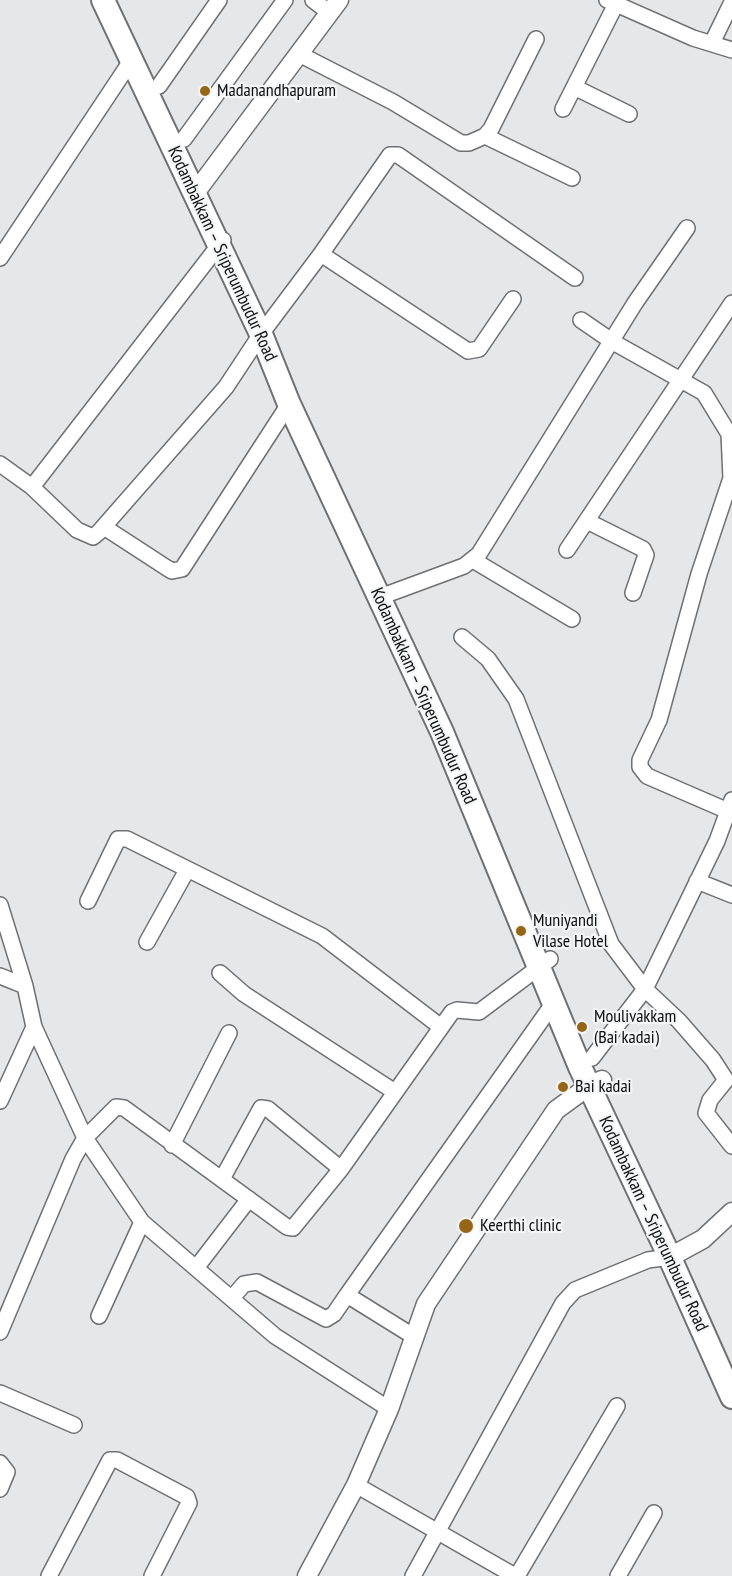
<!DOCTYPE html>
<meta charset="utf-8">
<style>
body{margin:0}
canvas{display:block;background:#e6e7e9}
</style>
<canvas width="732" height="1576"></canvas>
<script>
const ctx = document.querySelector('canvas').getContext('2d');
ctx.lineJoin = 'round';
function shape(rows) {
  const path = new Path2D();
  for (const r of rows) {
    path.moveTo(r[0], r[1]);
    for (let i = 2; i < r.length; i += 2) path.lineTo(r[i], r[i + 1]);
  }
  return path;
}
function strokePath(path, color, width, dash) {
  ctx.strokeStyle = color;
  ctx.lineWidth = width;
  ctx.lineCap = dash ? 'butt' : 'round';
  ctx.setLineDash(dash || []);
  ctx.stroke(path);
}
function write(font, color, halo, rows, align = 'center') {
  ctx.font = font + ' "PT Sans Narrow",sans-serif';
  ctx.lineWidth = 4.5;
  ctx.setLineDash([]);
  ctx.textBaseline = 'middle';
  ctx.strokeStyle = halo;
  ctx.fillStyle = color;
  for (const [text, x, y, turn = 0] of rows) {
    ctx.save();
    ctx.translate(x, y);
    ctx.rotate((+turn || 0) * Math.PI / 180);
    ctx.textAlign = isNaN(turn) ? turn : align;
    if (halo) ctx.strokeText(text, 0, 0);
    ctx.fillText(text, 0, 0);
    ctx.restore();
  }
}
const minor = shape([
 [313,0,330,13],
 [607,0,693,38,732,50],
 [712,43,732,2],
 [299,54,393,102,461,143,469,143,485,136,491,129,536,39],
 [159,86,219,0],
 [574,87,629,114],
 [563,109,616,4],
 [485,136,572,178],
 [184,139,285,0],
 [321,254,468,351,479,349,513,299],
 [0,258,131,61],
 [581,320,613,342,704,393,729,434,731,478,699,574,659,720,640,760,640,767,647,776,728,811],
 [0,464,32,487,223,240],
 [32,487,77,530,93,537,99,532,226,387,261,334,321,254,390,155,398,155,575,278],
 [587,521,643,549,646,555,633,593],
 [104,527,167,568,172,571,182,569,289,404],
 [567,550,732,303],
 [473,560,572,619],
 [380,597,464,566,479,554,635,303,687,228],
 [462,637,488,659,516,699,611,944,645,989,679,1021,713,1060,726,1080,710,1100,706,1113,732,1146],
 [697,881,732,895],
 [88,901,118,839,127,839,322,936,441,1027],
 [0,905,25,986,34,1027,85,1138,142,1222,275,1336,389,1409],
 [147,942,187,870],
 [220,973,244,994,395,1092],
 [0,976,25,986],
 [592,1058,645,989,717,841,732,800],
 [0,1101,34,1027],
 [172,1145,229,1033],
 [222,1179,261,1108,268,1109,341,1169],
 [196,1268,249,1199],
 [232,1298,244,1284,257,1282,326,1319,334,1314,347,1295],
 [99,1316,142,1222],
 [0,1332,73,1159,85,1138,116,1107,124,1108,287,1227,293,1228,341,1169,452,1012,457,1010,479,1012,550,959],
 [413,1336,347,1295,555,1001],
 [0,1393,74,1425],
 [0,1463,7,1472,0,1489],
 [356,1485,515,1576],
 [49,1576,110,1460,117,1460,187,1497,189,1503,152,1576],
 [413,1576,563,1303,575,1290,648,1260,670,1257],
 [517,1576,617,1406],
 [618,1576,654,1513]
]);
const tertiary = shape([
 [195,193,339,0],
 [670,1257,703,1239,732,1212],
 [307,1576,356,1485,389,1409,426,1304,556,1110,589,1086,602,1080]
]);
const primary = shape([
 [103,0,261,334,289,404,442,732,580,1067,666,1249,732,1397]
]);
strokePath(minor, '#6f7072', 18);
strokePath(tertiary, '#6f7072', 21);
strokePath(primary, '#6f7072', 26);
strokePath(minor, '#fff', 15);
strokePath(tertiary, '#fff', 18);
strokePath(primary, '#fff', 22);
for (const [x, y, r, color] of [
 [205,91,6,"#956615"],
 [521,931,6,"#956615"],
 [582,1027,6,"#956615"],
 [563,1087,6,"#956615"],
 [466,1226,8,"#956615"]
]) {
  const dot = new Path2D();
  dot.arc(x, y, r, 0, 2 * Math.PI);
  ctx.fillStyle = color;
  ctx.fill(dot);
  strokePath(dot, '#f4f5f6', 2);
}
write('18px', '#0b0c0c', '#f4f5f6', [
 ["Madanandhapuram",217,91],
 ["Muniyandi",533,921],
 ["Vilase Hotel",533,942],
 ["Moulivakkam",594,1017],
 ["(Bai kadai)",594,1038],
 ["Bai kadai",575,1087],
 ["Keerthi clinic",480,1226]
], 'left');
write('18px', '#0b0c0c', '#f4f5f6', [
 ["Kodambakkam – Sriperumbudur Road",222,254,65],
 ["Kodambakkam – Sriperumbudur Road",423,696,66],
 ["Kodambakkam – Sriperumbudur Road",653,1224,65]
]);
</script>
